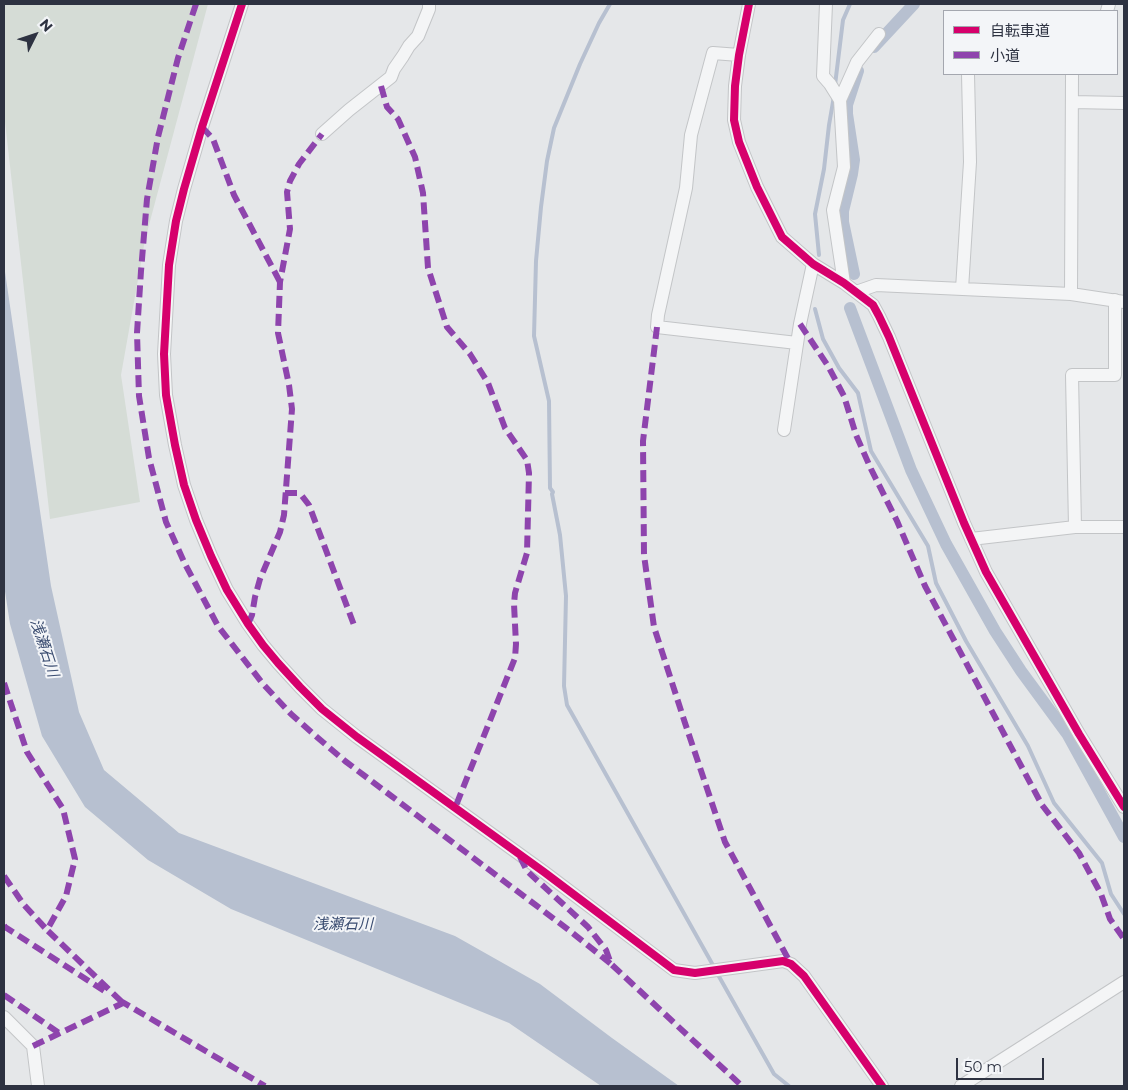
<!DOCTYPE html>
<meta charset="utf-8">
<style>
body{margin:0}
#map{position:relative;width:1128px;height:1090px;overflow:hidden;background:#e5e7e9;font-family:Montserrat,"Noto Sans JP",sans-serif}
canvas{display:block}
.frame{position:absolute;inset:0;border:5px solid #2d3241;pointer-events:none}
.legend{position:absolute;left:943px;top:10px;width:175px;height:65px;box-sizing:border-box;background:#f3f5f8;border:1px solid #a4a7af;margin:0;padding:6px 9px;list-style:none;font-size:15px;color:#2d3241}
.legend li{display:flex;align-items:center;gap:10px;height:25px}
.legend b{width:25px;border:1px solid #a4a7af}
.north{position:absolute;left:10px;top:10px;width:50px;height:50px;-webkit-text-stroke:4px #f3f5f8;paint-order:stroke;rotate:49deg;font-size:14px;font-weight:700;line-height:20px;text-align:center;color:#2d3241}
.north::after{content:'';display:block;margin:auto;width:18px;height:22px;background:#2d3241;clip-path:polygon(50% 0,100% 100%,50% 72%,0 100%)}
.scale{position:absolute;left:956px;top:1058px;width:88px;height:22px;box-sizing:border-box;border:2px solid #2d3241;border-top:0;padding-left:6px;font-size:15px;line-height:18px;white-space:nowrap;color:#2d3241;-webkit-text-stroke:4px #f3f5f8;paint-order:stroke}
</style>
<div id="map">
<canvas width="1128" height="1090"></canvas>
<div class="frame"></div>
<ul class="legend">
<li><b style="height:6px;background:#d6006c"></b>自転車道</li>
<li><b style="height:6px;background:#8e44ad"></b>小道</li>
</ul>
<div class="north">N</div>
<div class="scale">50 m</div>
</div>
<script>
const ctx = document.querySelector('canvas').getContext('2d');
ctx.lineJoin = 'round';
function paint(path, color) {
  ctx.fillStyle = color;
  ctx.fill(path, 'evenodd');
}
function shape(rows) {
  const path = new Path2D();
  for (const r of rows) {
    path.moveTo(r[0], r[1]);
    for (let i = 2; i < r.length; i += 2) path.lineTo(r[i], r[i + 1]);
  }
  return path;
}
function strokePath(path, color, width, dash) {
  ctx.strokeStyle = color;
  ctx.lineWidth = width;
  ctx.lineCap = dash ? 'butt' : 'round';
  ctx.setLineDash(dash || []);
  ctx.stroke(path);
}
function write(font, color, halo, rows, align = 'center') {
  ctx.font = font + ' Montserrat,"Noto Sans JP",sans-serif';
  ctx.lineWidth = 4;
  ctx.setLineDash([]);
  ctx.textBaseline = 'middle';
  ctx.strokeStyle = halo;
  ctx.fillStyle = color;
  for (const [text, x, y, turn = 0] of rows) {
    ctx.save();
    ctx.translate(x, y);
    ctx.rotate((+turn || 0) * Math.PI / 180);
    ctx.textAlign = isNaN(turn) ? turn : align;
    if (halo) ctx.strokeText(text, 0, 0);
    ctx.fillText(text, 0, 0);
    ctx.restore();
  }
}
paint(shape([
 [4,4,208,4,145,240,121,375,140,502,50,519,4,113]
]), '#d5dcd6');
paint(shape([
 [4,265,51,586,79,712,104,770,179,833,455,936,540,984,612,1038,679,1086,601,1086,509,1023,231,909,148,860,85,807,42,736,10,624,4,585]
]), '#b7c0d0');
strokePath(shape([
 [610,4,599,23,580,64,554,128,547,161,541,207,536,261,534,336,549,401,550,488,553,492,552,494,560,535,566,596,564,686,567,705,714,967],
 [835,85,843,20,850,4],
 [819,255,815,214,824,169,829,125,834,96],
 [815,309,823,339,839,368,858,393,871,451,928,546,936,583,966,641,1028,746,1054,803,1102,863,1111,894,1124,914],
 [717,973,774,1074,789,1086]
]), '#b7c0d0', 4);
strokePath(shape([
 [874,47,914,4],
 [854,274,843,222,843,211,852,174,854,160,847,114,847,105,858,71],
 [850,308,911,470,946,544,995,631,1021,671,1068,735,1124,837]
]), '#b7c0d0', 12);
const minor = shape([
 [242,4,202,127,184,189,176,221,169,265,164,354,166,395,175,445,184,485,196,520,211,556,227,590,248,624,263,645,278,663,300,687,322,709,357,737,544,872,674,970,695,973,783,961,791,964,804,976,882,1086],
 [749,4,739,55,735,86,734,120,739,142,757,187,782,237,813,264,844,283,873,305,879,316,889,337,964,523,986,572,1079,734,1124,807],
 [826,4,823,76,830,84,840,100],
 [1107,11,1109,4],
 [739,55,713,53,691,135,686,188,658,315,657,327,797,343],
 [1072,102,1124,103],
 [322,134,349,110,391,77,394,69,403,56,409,46,418,36,429,9,429,4],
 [844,283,833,210,844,167,840,100,857,62,879,34],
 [962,289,970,162,968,74],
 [856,292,876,285,1071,294,1124,302],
 [1071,294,1072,74],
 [784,430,800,324,813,264],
 [1075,527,1124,527],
 [971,539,1075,527,1072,375,1115,375,1115,300],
 [4,1017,33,1046,38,1086],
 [961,1086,1124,982]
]);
strokePath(minor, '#c3c5c7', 14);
strokePath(minor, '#f4f5f6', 12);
strokePath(shape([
 [196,4,178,58,158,137,147,199,141,271,137,333,139,396,149,458,166,522,185,564,218,626,263,684,291,714,318,738,345,761,570,931,611,964],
 [381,86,387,107,398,119,415,157,423,193,428,268,447,327,470,354,488,383,505,428,527,460,529,473,527,553,515,593,514,604,516,644,515,658,455,808],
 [202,127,213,139,234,195,280,282],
 [800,324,828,366,844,396,856,435,871,469,897,521,925,586,1042,805,1079,853,1101,894,1110,919,1124,939],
 [657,327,643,441,644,555,654,627,685,723,725,842,791,964],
 [285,493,297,493,302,496,309,505,354,625],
 [248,624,252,615,255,597,260,579,280,532,284,515,292,409,289,385,278,333,280,282,290,229,287,192,290,181,299,164,322,134],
 [4,683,27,752,63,809,75,859,66,896,47,930,123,1003],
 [520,857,527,871,588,927,606,950,611,964,742,1086],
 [4,876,24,905,47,930],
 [4,925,5,927,106,992],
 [4,995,59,1033],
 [119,1000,265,1086],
 [33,1046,123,1003]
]), '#8e44ad', 6, [12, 6]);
strokePath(shape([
 [242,4,202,127,184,189,176,221,169,265,164,354,166,395,175,445,184,485,196,520,211,556,227,590,248,624,263,645,278,663,300,687,322,709,357,737,544,872,674,970,695,973,783,961,791,964,804,976,882,1086],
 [749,4,739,55,735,86,734,120,739,142,757,187,782,237,813,264,844,283,873,305,879,316,889,337,964,523,986,572,1079,734,1124,807]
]), '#d6006c', 8);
write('italic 15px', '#3b4d71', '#f3f5f8', [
 ["浅瀬石川",44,648,72],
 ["浅瀬石川",343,925]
]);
</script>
